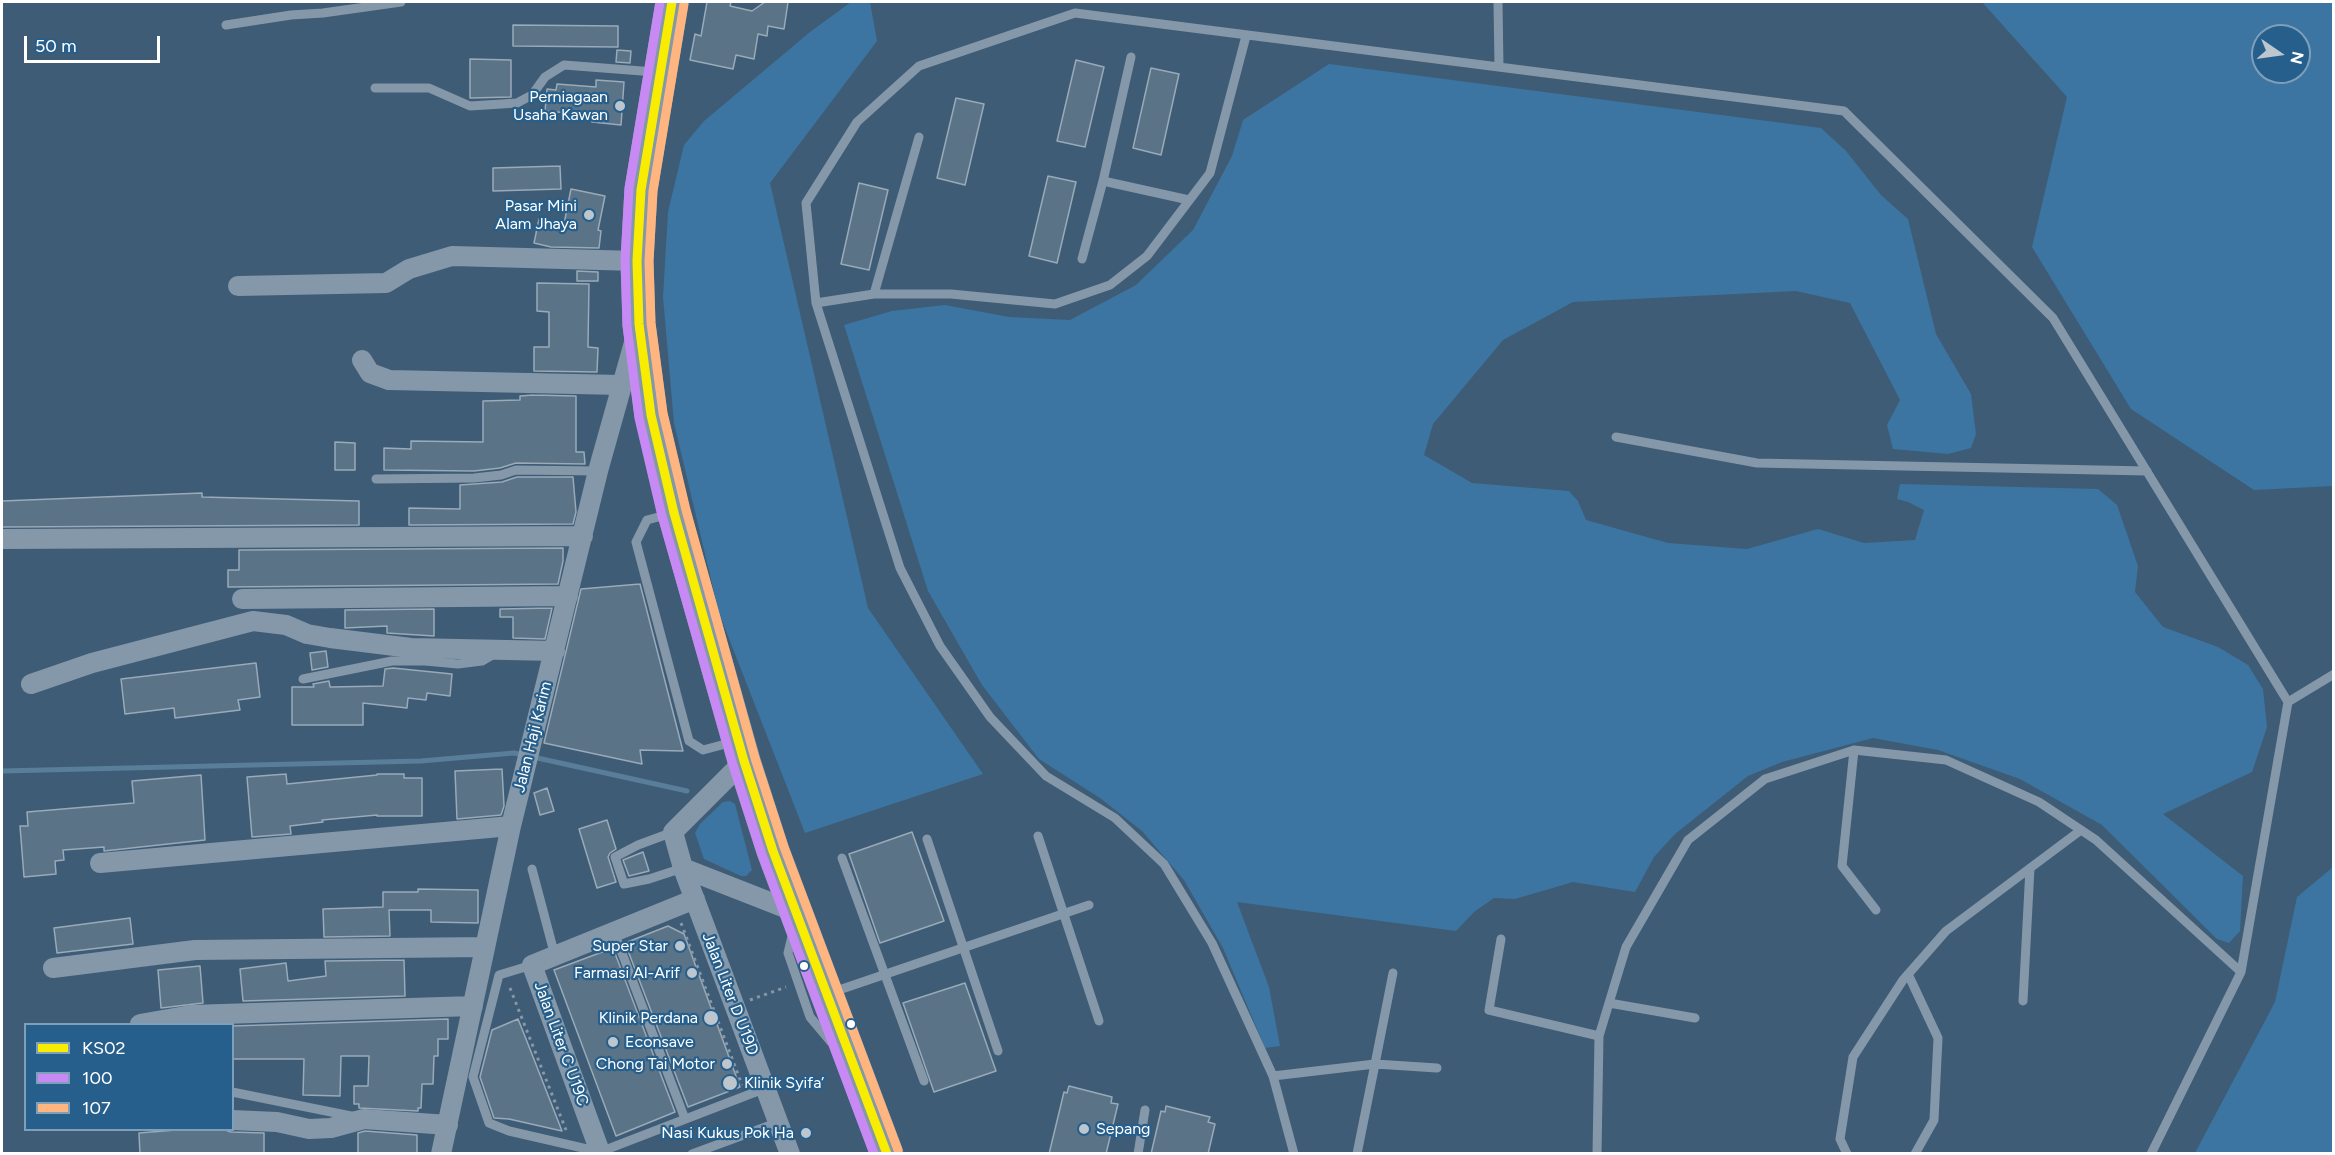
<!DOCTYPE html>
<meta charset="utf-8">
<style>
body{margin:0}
#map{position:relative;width:2335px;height:1155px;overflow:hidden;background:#3e5c75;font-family:Figtree,sans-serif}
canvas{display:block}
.frame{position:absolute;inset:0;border:3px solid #fff;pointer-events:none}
.legend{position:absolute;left:24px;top:1023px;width:210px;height:108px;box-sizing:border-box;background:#275f8c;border:2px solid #7d9fba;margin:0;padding:8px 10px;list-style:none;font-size:18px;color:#fff}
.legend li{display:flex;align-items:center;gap:12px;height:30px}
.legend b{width:30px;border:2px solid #7d9fba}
.north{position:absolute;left:2251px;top:24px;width:60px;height:60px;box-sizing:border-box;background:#275f8c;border:2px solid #7d9fba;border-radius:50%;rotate:103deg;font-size:16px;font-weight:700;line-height:24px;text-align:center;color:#fff}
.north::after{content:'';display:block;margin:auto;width:21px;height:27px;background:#bbc6cf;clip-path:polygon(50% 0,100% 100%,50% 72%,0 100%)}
.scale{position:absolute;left:24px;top:36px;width:136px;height:27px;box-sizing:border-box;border:3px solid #fff;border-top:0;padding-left:8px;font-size:18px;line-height:21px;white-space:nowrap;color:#fff;-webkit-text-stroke:4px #275f8c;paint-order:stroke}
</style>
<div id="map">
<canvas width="2335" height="1155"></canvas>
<div class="frame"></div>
<ul class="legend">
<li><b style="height:8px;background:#f8ed00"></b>KS02</li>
<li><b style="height:8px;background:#c78af5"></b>100</li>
<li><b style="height:8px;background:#ffb580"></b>107</li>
</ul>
<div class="north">N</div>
<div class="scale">50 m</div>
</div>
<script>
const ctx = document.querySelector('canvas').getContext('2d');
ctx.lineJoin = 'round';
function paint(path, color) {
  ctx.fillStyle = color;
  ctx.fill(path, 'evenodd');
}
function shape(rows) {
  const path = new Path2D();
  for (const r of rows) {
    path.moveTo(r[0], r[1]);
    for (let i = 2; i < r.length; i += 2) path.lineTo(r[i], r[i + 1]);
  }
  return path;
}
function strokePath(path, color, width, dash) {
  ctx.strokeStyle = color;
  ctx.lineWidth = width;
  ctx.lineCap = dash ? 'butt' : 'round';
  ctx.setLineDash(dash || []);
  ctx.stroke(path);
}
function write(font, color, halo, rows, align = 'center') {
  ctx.font = font + ' Figtree,sans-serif';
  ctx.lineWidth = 4.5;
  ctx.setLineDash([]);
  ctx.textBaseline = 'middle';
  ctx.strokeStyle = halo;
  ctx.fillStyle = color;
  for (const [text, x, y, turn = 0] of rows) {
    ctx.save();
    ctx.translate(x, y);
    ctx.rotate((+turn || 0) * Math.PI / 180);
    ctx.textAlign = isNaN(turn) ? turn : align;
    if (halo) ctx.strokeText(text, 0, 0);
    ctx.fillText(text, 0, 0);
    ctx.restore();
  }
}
paint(shape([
 [851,2,870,2,877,41,770,183,868,608,983,774,805,833,719,613,674,423,663,297,668,212,684,145,704,121,810,32],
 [1982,2,2333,2,2333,486,2254,490,2131,409,2032,247,2067,97],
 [2263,36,2299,36,2299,72,2263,72],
 [1329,64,1821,128,1846,151,1881,195,1908,219,1936,334,1971,394,1976,434,1971,448,1948,454,1893,449,1887,425,1900,400,1850,303,1796,291,1573,302,1503,340,1433,424,1424,455,1472,483,1569,491,1578,501,1586,520,1668,543,1747,549,1818,529,1864,543,1915,540,1924,510,1908,502,1897,499,1900,484,2098,489,2117,505,2138,566,2135,592,2163,627,2218,647,2248,665,2263,689,2267,727,2252,772,2163,814,2243,876,2240,931,2229,943,2217,939,2102,825,2020,779,1938,750,1873,738,1782,762,1748,776,1675,834,1654,857,1635,892,1573,882,1515,899,1494,898,1474,912,1456,931,1237,902,1269,987,1280,1046,1265,1048,1223,948,1184,880,1142,831,1100,798,1039,759,982,685,928,591,844,325,892,311,945,305,1009,317,1070,320,1136,285,1193,230,1232,156,1243,120],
 [730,801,735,804,752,870,746,876,741,876,704,859,695,833,700,824,723,802],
 [2333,867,2333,1153,2195,1153,2275,1002,2297,897]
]), '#3c75a1');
strokePath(shape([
 [533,757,687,791],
 [2,771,421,761,514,753,524,755]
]), '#587e9a', 5);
const building = shape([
 [707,2,731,2,730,6,752,11,765,2,788,2,784,29,768,26,767,36,758,34,754,59,736,55,733,69,690,60,695,34,701,36,707,2],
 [513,25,618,26,618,47,513,46,513,25],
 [617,50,631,51,630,63,616,62,617,50],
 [470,59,511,60,511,97,470,98,470,59],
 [1076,60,1104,67,1085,147,1057,141,1076,60],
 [1151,68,1179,74,1161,155,1133,148,1151,68],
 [596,80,624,82,621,125,592,122,593,115,545,111,547,89,556,90,557,84,596,87,596,80],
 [956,98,984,104,965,185,937,178,956,98],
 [560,166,561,189,493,191,493,168,560,166],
 [1048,176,1076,182,1057,263,1029,256,1048,176],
 [859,183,888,190,869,270,841,264,859,183],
 [571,189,605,196,598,230,601,231,599,248,551,247,534,243,539,219,564,224,571,189],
 [577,271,598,272,598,281,577,281,577,271],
 [537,283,589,284,588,347,598,348,597,372,534,371,534,347,549,347,549,312,537,311,537,283],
 [533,395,576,396,576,452,584,452,585,464,516,463,500,468,474,471,384,470,384,448,411,449,411,441,483,442,483,401,520,400,520,396,533,395],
 [335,442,355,443,355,470,335,470,335,442],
 [517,477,573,477,576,512,573,524,409,525,409,508,460,509,460,485,502,482,517,477],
 [202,493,202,497,359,501,359,525,2,527,2,501,202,493],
 [563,548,563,561,558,584,228,587,228,570,239,570,239,550,563,548],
 [640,584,683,751,640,750,642,764,544,743,581,589,640,584],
 [552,608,545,639,513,638,513,617,500,617,500,609,552,608],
 [434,609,434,636,387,633,387,626,345,628,345,610,434,609],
 [326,651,328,667,312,670,310,653,326,651],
 [256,663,260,697,238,700,240,710,175,718,174,708,125,714,121,679,256,663],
 [393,668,452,674,450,696,427,693,426,700,408,698,407,708,363,703,363,725,292,725,292,687,314,687,313,684,329,681,330,687,383,686,385,669,393,668],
 [502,769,504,806,501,815,457,819,455,771,502,769],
 [286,774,287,784,377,775,377,774,404,774,404,778,422,778,422,816,377,816,377,815,322,820,323,822,290,826,291,834,252,837,247,777,286,774],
 [201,775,205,840,104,851,104,847,63,850,64,860,55,861,56,874,24,877,20,826,28,826,27,812,134,803,132,781,201,775],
 [547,788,554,811,540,815,534,793,547,788],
 [607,820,616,849,610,853,608,857,616,882,597,888,579,829,607,820],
 [912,832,944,921,880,943,849,854,912,832],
 [643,852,649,871,629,876,623,860,643,852],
 [418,889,478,890,478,923,431,922,431,910,389,910,390,936,324,937,323,909,383,907,383,892,418,892,418,889],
 [130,918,133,944,57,953,54,928,130,918],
 [668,926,684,934,740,1087,688,1107,625,943,668,926],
 [613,948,675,1112,616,1136,554,970,613,948],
 [404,960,405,996,243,1001,240,969,286,963,288,981,326,976,325,961,404,960],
 [200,966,203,1003,161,1008,158,970,200,966],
 [965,983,996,1071,934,1092,903,1003,965,983],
 [448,1019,448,1039,438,1039,438,1056,434,1056,433,1084,422,1084,421,1108,418,1108,418,1111,359,1108,359,1104,354,1104,354,1086,368,1086,369,1056,341,1056,340,1096,303,1095,304,1059,232,1059,232,1026,448,1019],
 [518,1019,526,1039,562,1131,509,1119,494,1118,480,1077,492,1030,518,1019],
 [1069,1086,1112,1097,1111,1103,1118,1104,1106,1154,1049,1154,1064,1092,1067,1093,1069,1086],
 [1166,1106,1210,1117,1208,1122,1215,1124,1208,1154,1151,1154,1161,1111,1165,1112,1166,1106],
 [176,1130,225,1130,231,1132,264,1133,264,1154,140,1154,139,1133,176,1130],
 [365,1131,417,1135,417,1154,358,1154,358,1133,365,1131]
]);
paint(building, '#5b7387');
strokePath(building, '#99aab8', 1.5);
strokePath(shape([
 [681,923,742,1085],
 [510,988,566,1130],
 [750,1000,786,987]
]), '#8598a9', 3, [3, 4.5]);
strokePath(shape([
 [1498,2,1499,67],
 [226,25,291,15,323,13,401,2],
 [375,88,429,88,470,106,517,103,532,95,545,77,564,65,655,72],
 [1103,181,1189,200],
 [1082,259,1103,181,1131,57],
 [874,294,919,137],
 [816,303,874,294,951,294,1055,304,1110,285,1147,256,1210,173,1246,36],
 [1616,437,1757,463,2147,471],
 [376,479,474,478,501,475,516,470,598,471],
 [670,514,647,520,636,542,689,741,703,750,733,742],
 [303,679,392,661,425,661,458,664,482,661,494,654],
 [2288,702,2334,674],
 [1854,750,1842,866,1876,910],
 [673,832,638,845,615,857,624,884,649,879,683,868],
 [1038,836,1099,1021],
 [927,839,998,1051],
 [842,858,924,1081],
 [532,869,555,956],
 [614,932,685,1119],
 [793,932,788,953,798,982,810,1017,831,1042],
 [1501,939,1489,1010,1599,1036],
 [532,965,499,975,473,1077,489,1123,509,1131,600,1152,766,1088],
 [1908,974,1938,1038,1934,1120,1915,1154],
 [833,992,1089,905],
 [2023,1001,2030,868],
 [1609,1003,1695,1018],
 [1273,1076,1375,1064,1393,973],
 [232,1092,356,1117],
 [692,1154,779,1122],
 [1138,1154,1145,1110],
 [1294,1154,1273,1076,1212,943,1164,864,1115,818,1046,776,990,717,940,646,900,568,816,303,806,203,857,122,919,66,1075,13,1844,111,2053,318,2288,702,2241,972,2151,1154],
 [1357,1154,1375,1064,1437,1068],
 [1597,1154,1599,1036,1626,947,1688,840,1765,779,1854,750,1946,760,2039,802,2096,840,2241,972],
 [1847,1154,1840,1139,1853,1057,1903,980,1946,931,2081,830]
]), '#8598a9', 9);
strokePath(shape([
 [238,286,386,283,409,269,452,256,637,261],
 [362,360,370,373,389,380,621,385],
 [2,539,583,536],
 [242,599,568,596],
 [31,684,92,663,253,621,286,625,307,634,330,638,411,648,555,651],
 [744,761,673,832,683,868,798,913],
 [100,863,511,826],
 [683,868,790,1154],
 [53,968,195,950,485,947],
 [140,1024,191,1015,473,1006],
 [232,1120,277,1122,309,1129,331,1128,364,1119,448,1125],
 [600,1152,532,965,695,899],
 [441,1154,511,826,598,471,635,339]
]), '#8598a9', 20);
strokePath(shape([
 [672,2,641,190,637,261,639,324,651,415,674,513,744,761,773,851,887,1154]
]), '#8498a8', 33);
strokePath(shape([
 [672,2,641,190,637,261,639,324,651,415,674,513,744,761,773,851,887,1154]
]), '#f8ed00', 9);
strokePath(shape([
 [660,2,629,188,625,260,627,326,639,418,662,516,733,765,762,855,874,1154]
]), '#c78af5', 9);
strokePath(shape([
 [684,4,653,191,649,261,651,323,663,413,686,510,755,758,784,847,898,1150]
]), '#ffb580', 9);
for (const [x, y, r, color] of [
 [620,106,6,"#bbc6cf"],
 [589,215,6,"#bbc6cf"],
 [680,946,6,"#bbc6cf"],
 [804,966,5,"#fff"],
 [692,973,6,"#bbc6cf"],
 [711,1018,8,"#bbc6cf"],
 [851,1024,5,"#fff"],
 [613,1042,6,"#bbc6cf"],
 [727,1064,6,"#bbc6cf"],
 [730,1083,8,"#bbc6cf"],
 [1084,1129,6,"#bbc6cf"],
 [806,1133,6,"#bbc6cf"]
]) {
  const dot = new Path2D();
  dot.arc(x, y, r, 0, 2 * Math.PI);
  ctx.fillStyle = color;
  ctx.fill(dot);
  strokePath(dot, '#275f8c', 2);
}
write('16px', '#fff', '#275f8c', [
 ["Perniagaan",608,97],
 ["Usaha Kawan",608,115],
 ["Pasar Mini",577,206],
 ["Alam Jhaya",577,224],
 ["Super Star",668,946],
 ["Farmasi Al-Arif",680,973],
 ["Klinik Perdana",698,1018],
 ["Econsave",625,1042,"left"],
 ["Chong Tai Motor",715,1064],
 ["Klinik Syifa’",744,1083,"left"],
 ["Sepang",1096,1129,"left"],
 ["Nasi Kukus Pok Ha",794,1133]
], 'right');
write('16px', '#fff', '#275f8c', [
 ["Jalan Haji Karim",533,737,-76],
 ["Jalan Liter D U19D",730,994,69],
 ["Jalan Liter C U19C",561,1044,70]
]);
</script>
